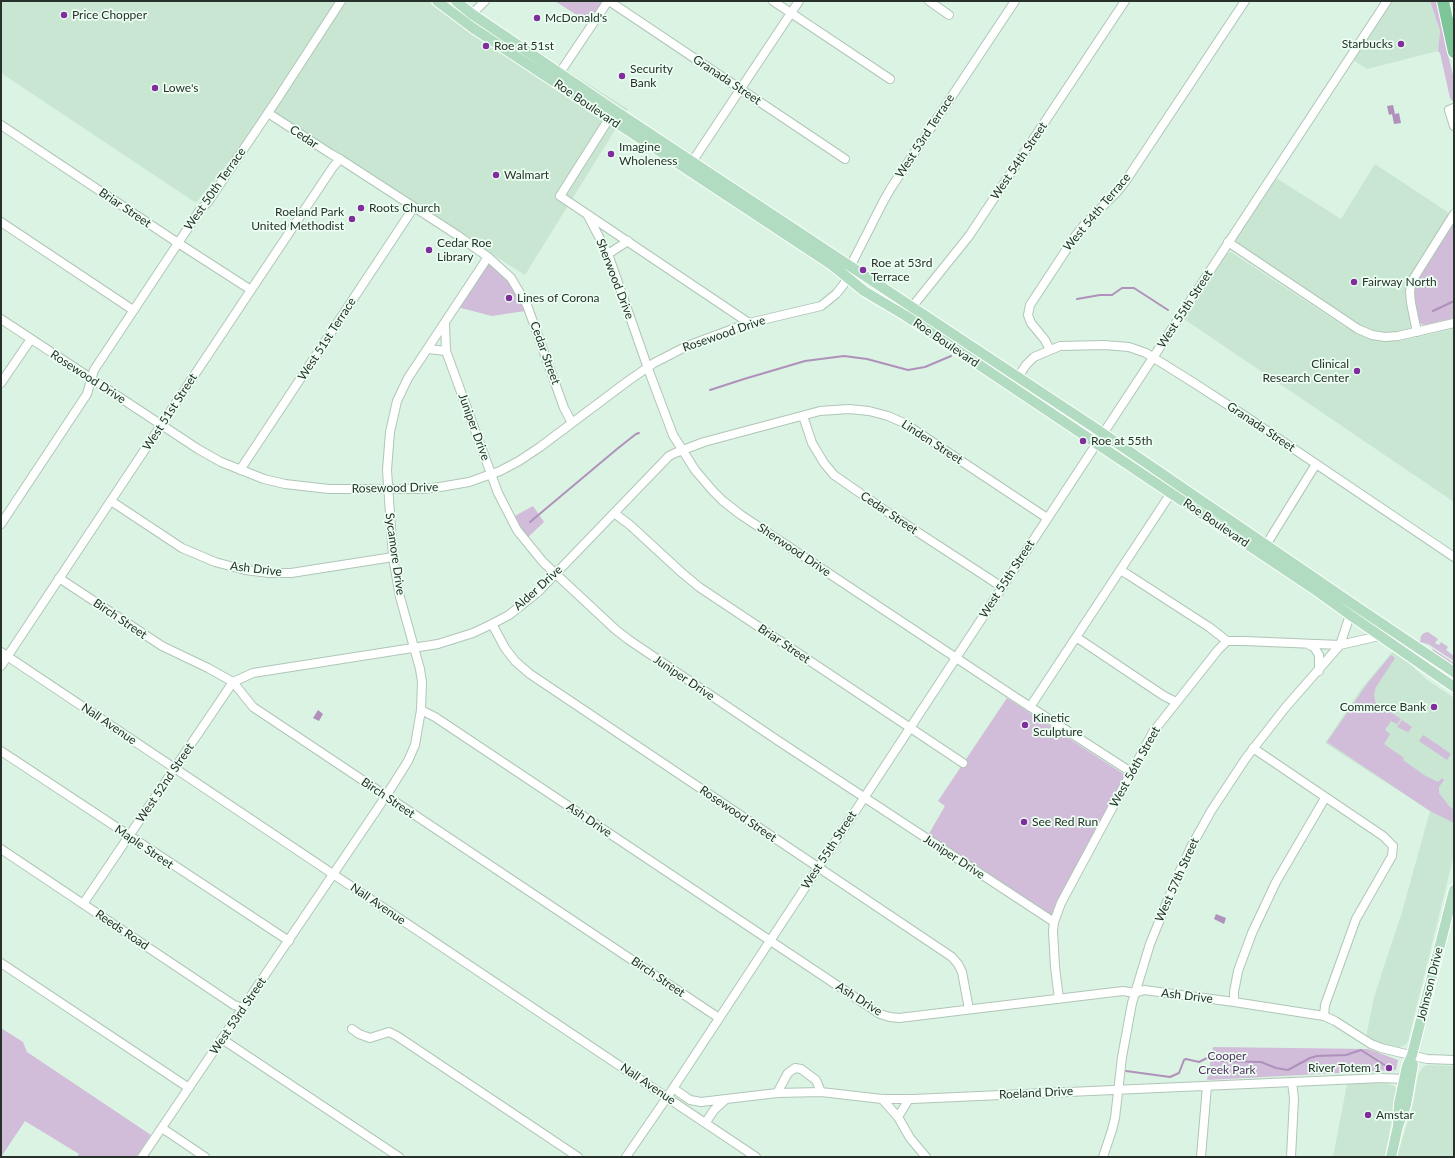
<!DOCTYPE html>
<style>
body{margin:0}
#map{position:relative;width:1455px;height:1158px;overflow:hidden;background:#dbf3e3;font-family:Lato,sans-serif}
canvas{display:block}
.frame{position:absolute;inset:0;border:2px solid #27302a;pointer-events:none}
</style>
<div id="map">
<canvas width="1455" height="1158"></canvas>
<div class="frame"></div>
</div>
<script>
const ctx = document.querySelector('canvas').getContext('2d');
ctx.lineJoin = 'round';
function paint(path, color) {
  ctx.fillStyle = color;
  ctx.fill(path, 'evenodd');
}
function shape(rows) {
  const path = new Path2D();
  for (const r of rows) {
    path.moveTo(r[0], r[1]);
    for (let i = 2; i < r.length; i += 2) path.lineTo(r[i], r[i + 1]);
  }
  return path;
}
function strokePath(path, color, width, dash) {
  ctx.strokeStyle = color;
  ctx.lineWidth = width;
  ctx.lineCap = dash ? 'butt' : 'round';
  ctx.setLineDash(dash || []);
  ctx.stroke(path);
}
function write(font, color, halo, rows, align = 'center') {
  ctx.font = font + ' Lato,sans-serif';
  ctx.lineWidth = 3.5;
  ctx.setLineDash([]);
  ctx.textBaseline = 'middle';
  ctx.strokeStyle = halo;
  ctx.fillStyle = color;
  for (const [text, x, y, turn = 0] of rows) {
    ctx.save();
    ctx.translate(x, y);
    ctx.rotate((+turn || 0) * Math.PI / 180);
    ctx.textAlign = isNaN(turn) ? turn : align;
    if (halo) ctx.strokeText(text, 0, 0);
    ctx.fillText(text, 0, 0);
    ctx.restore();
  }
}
paint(shape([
 [1,1,456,1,628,109,525,275,268,113,196,203,1,73],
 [1392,1,1430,1,1440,31,1438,51,1367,69,1353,60],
 [1375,164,1449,213,1417,264,1408,283,1406,298,1411,321,1411,327,1407,330,1396,333,1375,331,1356,324,1239,245,1236,241,1237,236,1276,178,1341,219],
 [1231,252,1345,327,1366,338,1385,341,1399,341,1454,329,1454,502,1184,319,1226,255,1228,253],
 [1392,652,1408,662,1426,679,1454,698,1454,855,1408,1041,1405,1045,1399,1047,1377,1044,1366,1037,1374,997,1402,912,1430,811,1325,743,1361,689],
 [1427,1065,1454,1066,1454,1157,1397,1157,1414,1100,1418,1075,1423,1067],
 [1384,1082,1394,1086,1397,1091,1385,1157,1333,1157,1347,1084]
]), '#c9e6d3');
paint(shape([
 [555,1,600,1,601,3,599,7,589,23],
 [1430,1,1439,1,1446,47,1454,79,1454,103,1450,98,1440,53,1438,51,1440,31],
 [1454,220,1454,318,1425,325,1421,324,1418,319,1415,299,1415,284,1421,271],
 [486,262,509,279,525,311,492,316,457,307],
 [533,506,544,522,526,539,513,517],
 [1428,632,1438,639,1435,643,1439,645,1441,642,1448,647,1446,650,1454,656,1454,661,1428,644,1420,642,1421,636,1424,633],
 [1433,649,1454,663,1454,667,1431,652],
 [1391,655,1395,658,1376,687,1374,695,1378,713,1384,712,1383,707,1401,719,1397,724,1391,721,1385,730,1390,734,1384,744,1404,758,1403,760,1424,775,1438,782,1442,778,1444,780,1439,787,1439,793,1449,806,1454,810,1454,823,1430,811,1327,742,1367,684],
 [1007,698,1125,775,1061,903,1054,922,926,839,945,806,938,801],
 [1402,720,1412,727,1408,732,1397,727],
 [1423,735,1443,748,1442,749,1444,749,1451,754,1447,760,1419,741],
 [1,1028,23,1042,27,1052,151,1135,136,1157,77,1157,79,1154,25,1121,1,1157],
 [1213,1047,1368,1049,1398,1060,1396,1070,1207,1080]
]), '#d1bcda');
paint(shape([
 [1393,105,1395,114,1399,113,1401,123,1394,124,1392,114,1389,115,1387,106],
 [318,710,323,714,319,721,313,718],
 [1216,914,1226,918,1224,924,1214,919]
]), '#af91bb');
strokePath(shape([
 [1077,299,1100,295,1112,295,1122,288,1134,288,1168,310],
 [1433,311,1454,301],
 [710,390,744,379,805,361,844,356,867,359,908,370,925,367,951,356],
 [530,522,617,449,636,434,639,433],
 [1126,1071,1170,1077,1179,1073,1184,1060,1186,1059,1199,1062,1207,1058,1221,1061,1261,1062,1276,1068,1288,1070,1310,1058,1317,1056,1346,1055,1361,1050,1386,1066]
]), '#af91bb', 2);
const minor = shape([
 [609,1,845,159],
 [773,1,890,79],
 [929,1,949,15],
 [466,23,472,14,485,1],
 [557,77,608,1],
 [1454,108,1449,110,1454,126],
 [268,113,331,154,340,159,457,235,488,257,511,278,527,305,564,408,572,423],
 [612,114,560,196,749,323],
 [1,125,178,243,251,290],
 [690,165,799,1],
 [588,216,608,254,650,374,673,435,695,470,713,491,723,501,741,515,1015,697,1131,772],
 [1,222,133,310],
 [1228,242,1358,329,1372,335,1385,337,1398,336,1454,323],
 [608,254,628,241],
 [908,312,969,236,1125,1],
 [1,319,198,449,221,462,264,479,285,484,329,489,423,489,440,487,469,482,500,471,519,461,540,447,628,381,654,363,687,346,749,323,821,306,836,294,844,284,850,267,883,202,891,188,1015,1],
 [445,324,446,351,498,493,517,530,543,562,616,630,629,640,780,742,1054,922],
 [1417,332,1411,303,1410,292,1412,281,1454,214],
 [428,349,446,351],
 [1050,350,1045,340,1031,323,1028,315,1030,305,1076,235,1084,225,1116,193,1125,182,1245,1],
 [1018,377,1026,365,1034,357,1060,346,1104,345,1129,347,1146,353,1194,383,1245,416,1454,557],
 [1,383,31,339],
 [803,416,812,443,824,463,834,475,896,518,1002,587],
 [240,470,414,207],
 [111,501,182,548,215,562,245,570,269,573,291,573,393,557],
 [614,513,630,525,681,572,699,587,963,763],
 [1,524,87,394,94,370,102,358,200,210,208,202,276,101,341,1],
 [1266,545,1316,464],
 [1120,570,1127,574,1209,627,1227,641,1244,641,1340,645,1379,636],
 [59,578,162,646,208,668,233,682,253,707,274,721,719,1018],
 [492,624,505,648,515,661,530,674,952,957,958,964,962,972,969,1009],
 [1076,637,1164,696,1176,702],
 [1307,644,1314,647,1319,655,1319,671],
 [1,652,756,1157],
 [1,666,251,290,333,167,340,159],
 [1030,707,1171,493],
 [421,710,435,717,880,1014,890,1017,899,1018,1123,991,1135,993,1144,990,1234,1002,1324,1016,1335,1021,1371,1044,1381,1048,1427,1059,1454,1060],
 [1253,748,1383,836,1393,846,1392,856,1356,919,1325,1005,1324,1016],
 [1,751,289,941],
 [1,849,234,1005,243,1008],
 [83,904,233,682,253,673,438,644,473,633,492,624,509,615,538,592,669,456,675,453,704,442,820,411,849,409,869,411,888,416,904,423,1047,518],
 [1,963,189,1088],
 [1059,999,1055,967,1053,931,1054,922,1061,903,1153,732,1218,650,1227,641],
 [1234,1002,1234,992,1238,971,1252,933,1276,882,1325,798],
 [352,1029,359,1034,370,1038,389,1032,397,1036,578,1157],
 [222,1039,399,1157],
 [673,1088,690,1100,701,1102,777,1093,821,1092,882,1099,912,1099,1382,1078,1404,1079],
 [777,1093,788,1073,795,1068,801,1069,816,1080,821,1092],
 [882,1099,898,1117,910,1138,926,1157],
 [898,1117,909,1099],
 [706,1122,714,1110,725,1100],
 [162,1128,205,1157],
 [142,1157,386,796,408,761,415,745,421,710,422,682,420,669,400,597,393,557,387,470,390,432,397,401,408,378,488,257],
 [626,1157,670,1093,910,728,1387,1],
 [1103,1157,1112,1130,1115,1118,1122,1057,1132,1003,1150,944,1178,875,1191,847,1211,811,1246,758,1285,708,1340,645,1352,609],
 [1201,1157,1207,1086],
 [1291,1157,1294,1099,1292,1082]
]);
const major = shape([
 [437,1,473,28,832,265,864,291,906,316,1314,589,1350,615,1454,687],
 [456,1,472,14,614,110,1095,428,1354,605,1454,672],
 [1398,1126,1399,1104,1407,1066,1412,1055,1454,890],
 [1391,1157,1398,1126,1406,1105,1413,1064]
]);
const highway = shape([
 [1443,1,1454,52]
]);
strokePath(minor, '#b0c6b7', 10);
strokePath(major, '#fff', 12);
strokePath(highway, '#fff', 14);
strokePath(minor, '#fff', 8);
strokePath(major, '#b2dcc2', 10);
strokePath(highway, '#7fc59a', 12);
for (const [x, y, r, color] of [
 [64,15,4,"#812e9d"],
 [537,18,4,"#812e9d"],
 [1401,44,4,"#812e9d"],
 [486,46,4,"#812e9d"],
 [622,76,4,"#812e9d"],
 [155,88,4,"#812e9d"],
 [611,154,4,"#812e9d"],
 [496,175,4,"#812e9d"],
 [361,208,4,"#812e9d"],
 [352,219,4,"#812e9d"],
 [429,250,4,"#812e9d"],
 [863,270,4,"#812e9d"],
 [1354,282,4,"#812e9d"],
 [509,298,4,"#812e9d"],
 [1357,371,4,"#812e9d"],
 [1083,441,4,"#812e9d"],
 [1434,707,4,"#812e9d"],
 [1025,725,4,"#812e9d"],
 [1024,822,4,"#812e9d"],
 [1389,1068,4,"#812e9d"],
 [1368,1115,4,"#812e9d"]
]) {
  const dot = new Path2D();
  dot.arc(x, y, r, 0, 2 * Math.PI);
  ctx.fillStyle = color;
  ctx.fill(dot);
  strokePath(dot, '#ecfff2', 1.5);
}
write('12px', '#27302a', '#ecfff2', [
 ["Price Chopper",72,15],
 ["McDonald's",545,18],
 ["Starbucks",1393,44,"right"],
 ["Roe at 51st",494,46],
 ["Security",630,69],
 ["Bank",630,83],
 ["Lowe's",163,88],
 ["Imagine",619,147],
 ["Wholeness",619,161],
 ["Walmart",504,175],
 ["Roots Church",369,208],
 ["Roeland Park",344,212,"right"],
 ["United Methodist",344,226,"right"],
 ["Cedar Roe",437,243],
 ["Library",437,257],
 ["Roe at 53rd",871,263],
 ["Terrace",871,277],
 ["Fairway North",1362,282],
 ["Lines of Corona",517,298],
 ["Clinical",1349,364,"right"],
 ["Research Center",1349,378,"right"],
 ["Roe at 55th",1091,441],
 ["Commerce Bank",1426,707,"right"],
 ["Kinetic",1033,718],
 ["Sculpture",1033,732],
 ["See Red Run",1032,822],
 ["River Totem 1",1381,1068,"right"],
 ["Amstar",1376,1115]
], 'left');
write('12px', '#27302a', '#ecfff2', [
 ["Granada Street",727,80,34],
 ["Roe Boulevard",587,104,34],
 ["West 53rd Terrace",925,136,-57],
 ["Cedar",304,137,34],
 ["West 54th Street",1019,161,-56],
 ["West 50th Terrace",215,189,-55],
 ["Briar Street",125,208,34],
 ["West 54th Terrace",1097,212,-50],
 ["Sherwood Drive",615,279,69],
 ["West 55th Street",1185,309,-57],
 ["Rosewood Drive",724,334,-19],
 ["West 51st Terrace",327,339,-57],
 ["Roe Boulevard",946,343,34],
 ["Cedar Street",545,353,70],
 ["Rosewood Drive",88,377,33],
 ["West 51st Street",170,412,-57],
 ["Juniper Drive",474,427,70],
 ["Granada Street",1261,427,34],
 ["Linden Street",932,442,33],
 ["Rosewood Drive",395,488,-1],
 ["Cedar Street",889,513,34],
 ["Roe Boulevard",1216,523,34],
 ["Sherwood Drive",794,550,34],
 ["Sycamore Drive",395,554,82],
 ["Ash Drive",256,569,7],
 ["West 55th Street",1007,579,-57],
 ["Alder Drive",538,588,-42],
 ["Birch Street",120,619,34],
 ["Briar Street",784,644,34],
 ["Juniper Drive",684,678,34],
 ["Nall Avenue",109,724,34],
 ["West 56th Street",1135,767,-61],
 ["West 52nd Street",165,783,-56],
 ["Birch Street",388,798,34],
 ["Rosewood Street",738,814,34],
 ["Ash Drive",589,820,34],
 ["Maple Street",144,847,34],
 ["West 55th Street",829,850,-57],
 ["Juniper Drive",954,857,33],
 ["West 57th Street",1177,880,-66],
 ["Nall Avenue",378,904,34],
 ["Reeds Road",122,930,34],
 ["Birch Street",658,977,34],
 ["Johnson Drive",1430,984,-76],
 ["Ash Drive",1187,996,7],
 ["Ash Drive",859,999,32],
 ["West 53rd Street",238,1016,-56],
 ["Nall Avenue",648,1084,34],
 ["Roeland Drive",1036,1093,-3]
]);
write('12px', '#593167', '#ecfff2', [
 ["Cooper",1227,1056],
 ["Creek Park",1227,1070]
]);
</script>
